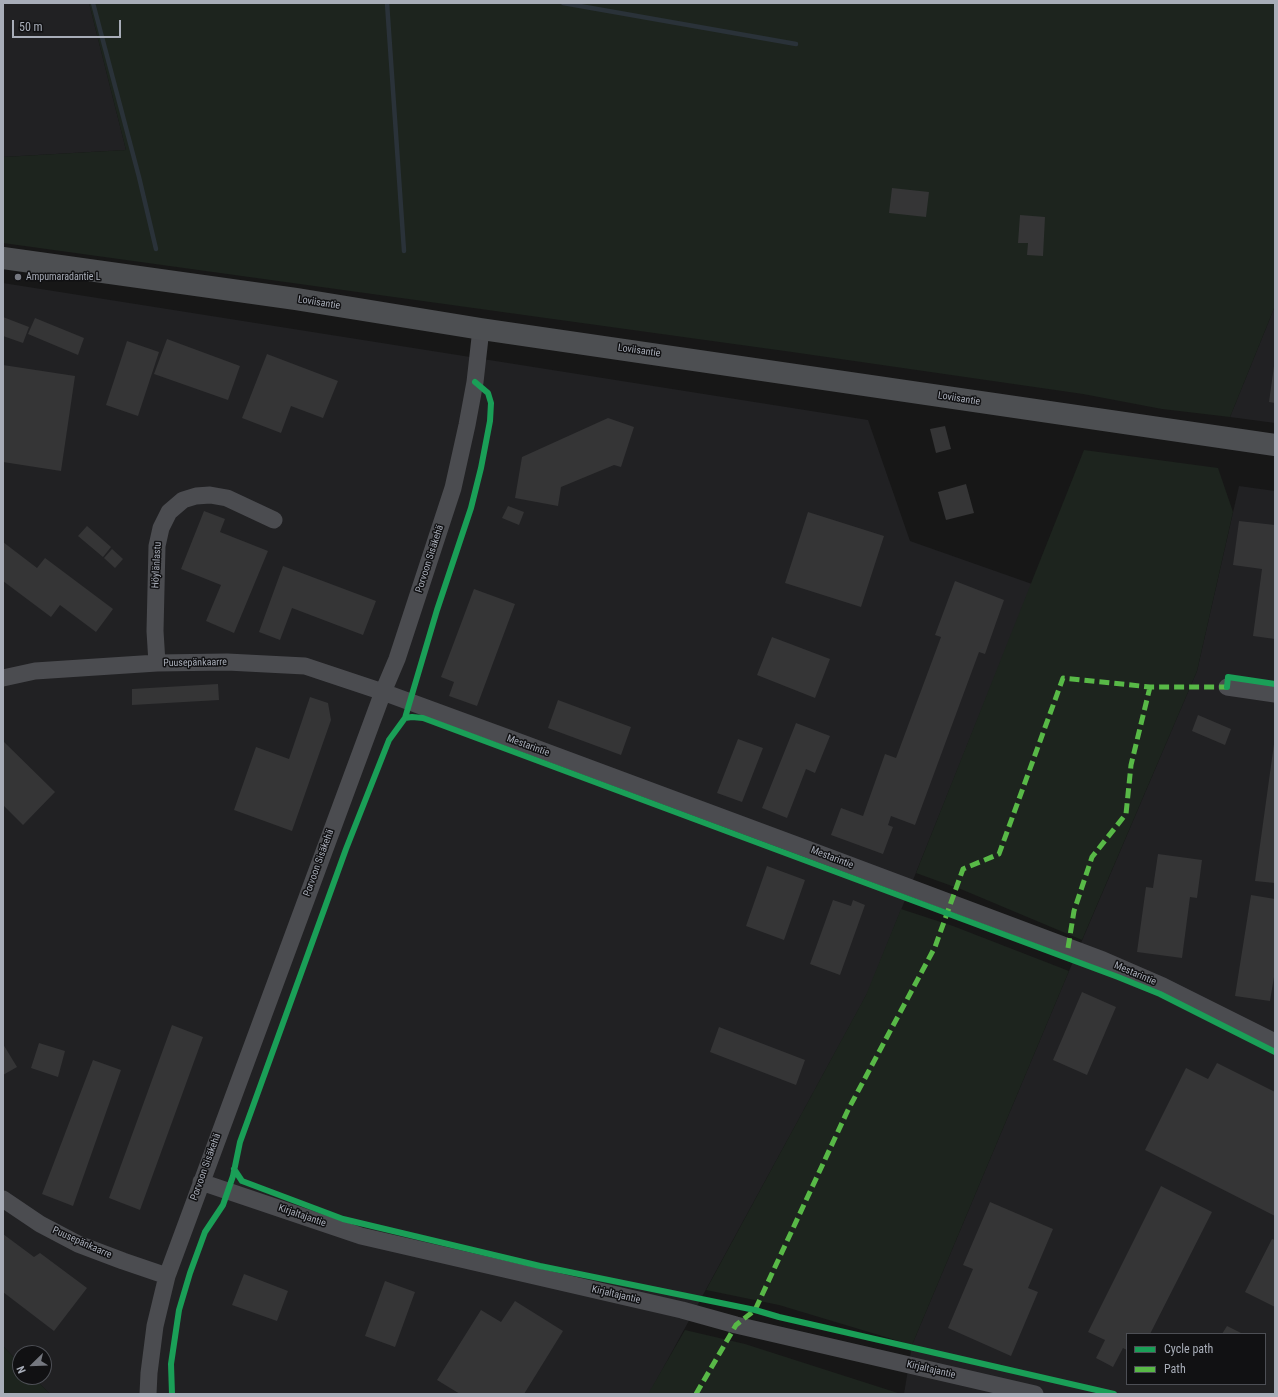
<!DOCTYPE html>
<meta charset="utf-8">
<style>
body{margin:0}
#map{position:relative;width:1278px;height:1397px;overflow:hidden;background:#171717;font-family:"Roboto Condensed",sans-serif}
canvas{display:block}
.frame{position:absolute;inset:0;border:4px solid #a8adb8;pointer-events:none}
.legend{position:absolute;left:1126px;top:1333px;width:140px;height:52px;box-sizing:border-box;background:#111113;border:1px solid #4d4f55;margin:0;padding:5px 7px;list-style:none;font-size:12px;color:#a8adb8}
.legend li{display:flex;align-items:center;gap:8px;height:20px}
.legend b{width:20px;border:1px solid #4d4f55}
.north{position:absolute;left:12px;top:1345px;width:40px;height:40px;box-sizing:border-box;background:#111113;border:1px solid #4d4f55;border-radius:50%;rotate:247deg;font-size:11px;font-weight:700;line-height:16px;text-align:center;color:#a8adb8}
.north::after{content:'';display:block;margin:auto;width:14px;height:18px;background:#757880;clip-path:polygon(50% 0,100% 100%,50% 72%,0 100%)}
.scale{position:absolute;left:12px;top:20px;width:109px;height:18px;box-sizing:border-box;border:2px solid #a8adb8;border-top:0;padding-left:5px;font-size:12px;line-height:14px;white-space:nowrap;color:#a8adb8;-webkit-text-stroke:3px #111113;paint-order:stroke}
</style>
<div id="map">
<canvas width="1278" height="1397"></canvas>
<div class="frame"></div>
<ul class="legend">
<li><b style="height:5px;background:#1a9f57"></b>Cycle path</li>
<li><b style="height:5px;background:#58b947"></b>Path</li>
</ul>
<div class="north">N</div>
<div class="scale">50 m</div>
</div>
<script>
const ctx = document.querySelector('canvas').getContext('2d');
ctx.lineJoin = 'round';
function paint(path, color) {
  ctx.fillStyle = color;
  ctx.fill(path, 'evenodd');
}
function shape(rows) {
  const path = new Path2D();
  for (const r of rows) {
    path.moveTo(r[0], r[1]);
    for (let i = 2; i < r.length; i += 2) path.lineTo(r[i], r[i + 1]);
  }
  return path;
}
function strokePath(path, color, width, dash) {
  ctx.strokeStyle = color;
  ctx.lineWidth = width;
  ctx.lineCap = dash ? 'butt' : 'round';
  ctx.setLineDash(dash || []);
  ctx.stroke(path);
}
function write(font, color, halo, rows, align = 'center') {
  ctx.font = font + ' "Roboto Condensed",sans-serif';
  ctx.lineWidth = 3;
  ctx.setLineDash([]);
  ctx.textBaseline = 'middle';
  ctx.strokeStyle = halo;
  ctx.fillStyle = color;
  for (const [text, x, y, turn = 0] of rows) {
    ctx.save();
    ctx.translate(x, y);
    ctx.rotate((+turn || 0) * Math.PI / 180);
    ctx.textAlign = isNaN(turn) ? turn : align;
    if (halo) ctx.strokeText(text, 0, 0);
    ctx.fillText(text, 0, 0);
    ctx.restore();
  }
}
paint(shape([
 [3,3,89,3,126,150,3,157],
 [3,283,868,420,910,541,1032,584,868,992,649,1394,50,1394,33,1377,44,1377,44,1353,20,1353,20,1364,3,1346],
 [1275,306,1275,423,1230,417],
 [1239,486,1275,491,1275,1394,904,1394,912,1345,1069,971,1197,671],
 [1127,1334,1265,1334,1265,1384,1127,1384]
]), '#212123');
paint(shape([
 [89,3,1275,3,1275,306,1230,417,1162,409,1083,394,792,352,3,243,3,157,126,150],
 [1084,450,1218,468,1233,512,1197,671,1082,940,963,890,916,873],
 [901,909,953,926,1069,971,912,1345,779,1305,706,1290,866,995],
 [685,1330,745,1344,901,1394,648,1394],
 [3,1346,20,1364,20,1377,33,1377,50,1394,3,1394]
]), '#1d241e');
strokePath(shape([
 [93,3,139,177,156,249],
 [387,3,404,251],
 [563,3,796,44]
]), '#2a3239', 4.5);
paint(shape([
 [892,188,929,192,926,217,889,213],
 [1020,215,1045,217,1043,256,1027,255,1028,243,1018,243],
 [3,317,29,327,23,343,3,336],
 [35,318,84,338,78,355,28,334],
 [167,339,240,366,228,400,154,374],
 [127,341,159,352,138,416,106,405],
 [267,354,338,381,323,418,291,406,281,433,242,418],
 [3,365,75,376,61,471,3,462],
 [1274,366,1275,366,1275,403,1269,402],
 [608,418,634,427,621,467,614,465,561,487,558,506,515,498,522,457],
 [945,426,951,449,936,453,930,429],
 [966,484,974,513,946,520,938,492],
 [508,506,524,512,519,525,502,518],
 [204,511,225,519,220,532,268,551,234,633,206,621,221,585,181,569],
 [808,512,884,536,861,607,785,583],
 [1239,521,1275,525,1275,639,1253,636,1262,569,1233,565],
 [87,526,111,547,103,557,78,536],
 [3,542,37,568,45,558,113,609,96,632,60,605,51,617,3,581],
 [112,549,123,559,115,568,104,558],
 [283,566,376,601,363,635,292,608,280,640,259,632],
 [955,581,1004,600,985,654,979,652,915,825,891,816,888,825,893,827,883,854,831,835,841,808,863,816,885,754,896,758,941,637,935,635],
 [474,589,515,604,477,706,449,696,454,682,441,677],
 [772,637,830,659,815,698,757,675],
 [218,684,219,700,132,705,132,689],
 [310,697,328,703,331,720,292,831,234,810,256,747,289,759],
 [558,700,631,727,621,755,548,728],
 [1198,715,1231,729,1225,745,1192,731],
 [796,723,830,736,815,773,806,769,787,818,762,808],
 [738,739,763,748,742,802,717,793],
 [3,741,55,792,23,825,3,805],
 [1274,744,1275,744,1275,883,1255,881],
 [1158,854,1202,860,1197,898,1190,897,1182,958,1137,952,1146,887,1153,888],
 [767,866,805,880,784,940,746,926],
 [1251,895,1275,899,1275,971,1270,1001,1235,996],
 [833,900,851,906,853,900,865,905,840,975,810,964],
 [1082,992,1116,1007,1087,1075,1053,1060],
 [172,1025,203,1037,140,1210,109,1198],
 [719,1027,805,1060,796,1085,710,1052],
 [39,1043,65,1051,58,1077,31,1068],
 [3,1044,17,1067,3,1075],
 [93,1060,121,1070,73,1206,42,1194],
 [1217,1063,1275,1092,1275,1216,1145,1150,1186,1068,1208,1079],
 [1161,1186,1212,1212,1150,1334,1127,1334,1127,1350,1123,1348,1113,1367,1096,1358,1105,1340,1088,1332],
 [990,1202,1053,1229,1028,1288,1038,1292,1011,1356,948,1328,973,1269,963,1265],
 [3,1234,34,1257,40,1253,87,1288,54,1331,3,1292],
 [1272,1239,1275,1240,1275,1307,1245,1292],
 [244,1274,288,1291,277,1321,232,1305],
 [385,1281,415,1292,395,1347,365,1336],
 [515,1301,563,1331,524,1394,460,1394,437,1380,481,1310,501,1322],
 [1227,1326,1243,1334,1222,1334]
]), '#353536');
strokePath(shape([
 [157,663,155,631,157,546,161,528,169,512,183,500,196,496,210,495,227,498,274,520],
 [3,678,35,671,157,663,227,662,305,666,383,692,522,743,799,846,1103,960,1163,986,1275,1042],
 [1227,687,1275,694],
 [201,1182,361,1236,682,1310,736,1325,1035,1394],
 [3,1199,40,1224,78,1244,123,1261,167,1276],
 [148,1394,149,1373,155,1326,167,1276,383,692,397,659,453,488,467,425,475,382,481,329]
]), '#4b4c50', 17);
strokePath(shape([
 [3,258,296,299,481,329,1275,445]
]), '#4d4f52', 22);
strokePath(shape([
 [1068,948,1074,911,1092,857,1126,814,1131,765,1150,687],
 [696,1394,736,1325,755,1310,848,1110,935,947,963,869,999,854,1063,678,1150,687,1227,687]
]), '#58b947', 5, [10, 5]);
strokePath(shape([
 [1227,687,1228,677,1275,684],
 [405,718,412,717,423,718,1118,977,1160,994,1275,1052],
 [234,1169,242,1181,250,1184,343,1219,540,1266,755,1310,779,1317,1114,1394],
 [172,1394,171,1364,179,1310,190,1273,205,1232,223,1205,233,1176,240,1142,346,849,389,740,405,718,437,610,471,508,481,468,490,421,491,403,488,393,475,382]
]), '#1a9f57', 6);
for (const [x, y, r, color] of [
 [18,277,4,"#757880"]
]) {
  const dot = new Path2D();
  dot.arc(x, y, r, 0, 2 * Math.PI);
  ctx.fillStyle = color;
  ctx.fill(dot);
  strokePath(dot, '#111113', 1.5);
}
write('10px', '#a8adb8', '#111113', [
 ["Ampumaradantie L",26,277]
], 'left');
write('10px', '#a8adb8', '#111113', [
 ["Loviisantie",319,303,9],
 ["Loviisantie",639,351,8],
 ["Loviisantie",959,399,9],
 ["Porvoon Sisäkehä",430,559,-72],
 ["Höylänlastu",157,565,-87],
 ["Puusepänkaarre",195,663,-1],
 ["Mestarintie",528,746,20],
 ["Mestarintie",832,858,21],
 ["Porvoon Sisäkehä",319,863,-70],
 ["Mestarintie",1135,974,23],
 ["Porvoon Sisäkehä",206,1167,-70],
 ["Kirjaltajantie",302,1216,19],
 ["Puusepänkaarre",82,1243,24],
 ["Kirjaltajantie",616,1295,13],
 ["Kirjaltajantie",931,1370,13]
]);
</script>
